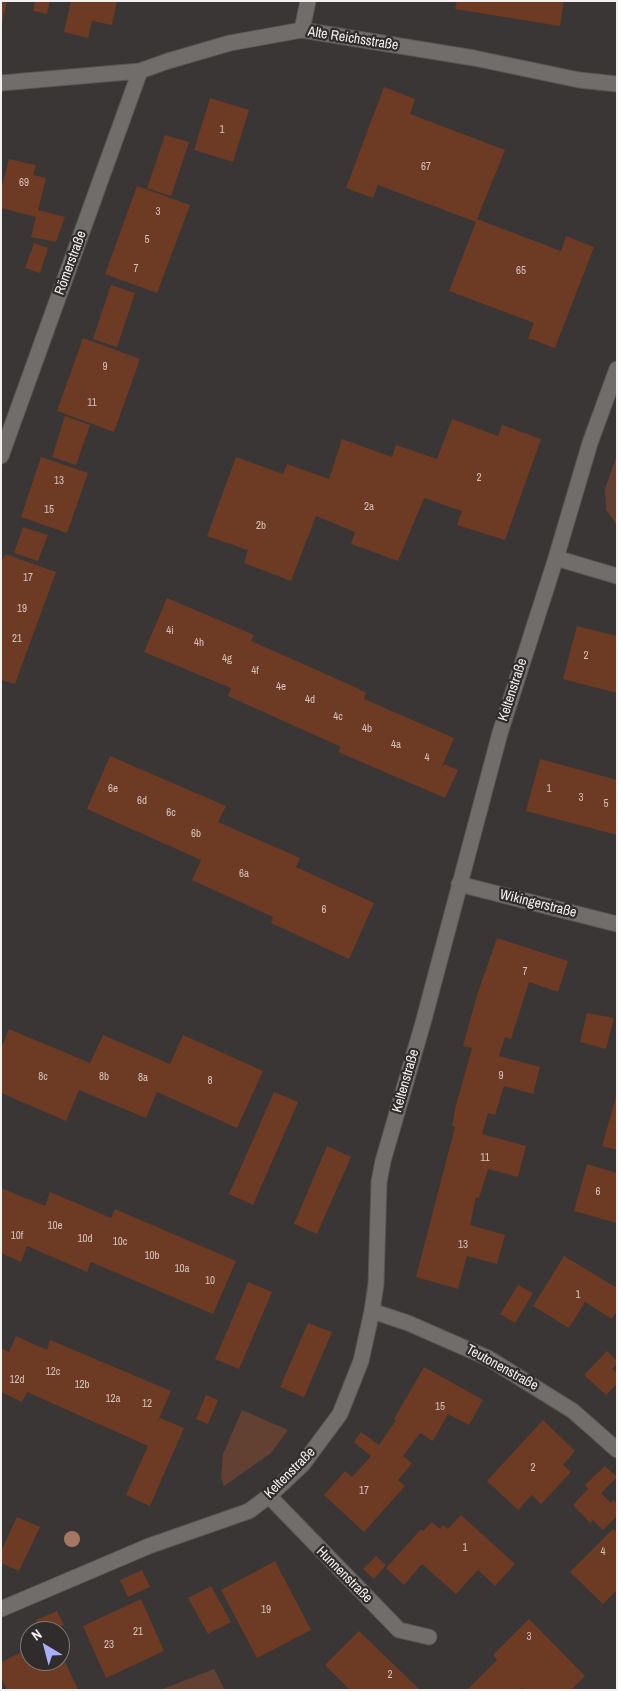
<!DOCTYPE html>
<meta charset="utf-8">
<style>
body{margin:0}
#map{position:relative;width:618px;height:1691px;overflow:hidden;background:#3a3635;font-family:"Archivo Narrow",sans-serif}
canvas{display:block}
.frame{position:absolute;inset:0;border:2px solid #f3f1f0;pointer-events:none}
.north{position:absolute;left:20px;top:1621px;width:50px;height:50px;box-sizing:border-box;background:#302c2b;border:1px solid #7e7b7a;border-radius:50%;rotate:323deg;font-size:14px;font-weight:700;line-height:20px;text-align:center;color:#f3f1f0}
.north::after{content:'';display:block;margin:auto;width:18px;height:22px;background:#a8b0fc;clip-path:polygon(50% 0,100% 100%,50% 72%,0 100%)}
</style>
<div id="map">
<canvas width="618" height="1691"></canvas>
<div class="frame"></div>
<div class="north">N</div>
</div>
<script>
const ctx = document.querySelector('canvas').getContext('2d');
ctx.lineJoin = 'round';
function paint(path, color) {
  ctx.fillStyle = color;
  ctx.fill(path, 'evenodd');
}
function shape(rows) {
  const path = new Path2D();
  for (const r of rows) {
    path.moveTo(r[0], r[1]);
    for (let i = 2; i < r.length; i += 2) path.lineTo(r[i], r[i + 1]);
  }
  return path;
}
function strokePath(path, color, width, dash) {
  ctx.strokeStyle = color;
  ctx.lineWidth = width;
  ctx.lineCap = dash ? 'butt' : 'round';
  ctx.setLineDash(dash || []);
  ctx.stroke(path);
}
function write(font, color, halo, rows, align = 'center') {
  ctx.font = font + ' "Archivo Narrow",sans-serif';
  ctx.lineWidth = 4.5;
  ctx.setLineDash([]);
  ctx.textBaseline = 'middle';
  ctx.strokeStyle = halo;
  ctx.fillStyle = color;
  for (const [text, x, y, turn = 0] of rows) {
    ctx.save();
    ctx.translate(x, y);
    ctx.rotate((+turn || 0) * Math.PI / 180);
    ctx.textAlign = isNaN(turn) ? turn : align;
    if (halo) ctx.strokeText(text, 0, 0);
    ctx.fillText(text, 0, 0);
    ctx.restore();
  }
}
paint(shape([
 [617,455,617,525,606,510,605,489],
 [242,1410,288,1430,271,1453,224,1486,221,1478,223,1454],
 [214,1669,225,1690,160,1690]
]), '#624132');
paint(shape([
 [1,1,7,1,2,22,1,21],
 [35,1,50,1,47,14,33,11],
 [71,1,117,1,112,25,92,21,88,38,64,32],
 [457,1,564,1,560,26,455,9],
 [384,87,415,99,410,114,505,150,477,219,561,251,566,236,594,247,555,348,528,338,534,323,449,291,476,222,378,185,373,198,346,188],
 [210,98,249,110,233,162,194,150],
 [165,135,189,142,171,196,147,188],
 [9,159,36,165,33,175,46,178,38,210,65,217,56,242,31,237,36,217,1,208,1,189],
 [137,186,190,205,157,293,105,274],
 [34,243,48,248,40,273,25,268],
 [111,285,135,293,117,347,93,339],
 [83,338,140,359,114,432,57,411],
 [65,416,90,425,76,465,52,457],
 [452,419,498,436,502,425,541,439,505,540,457,525,462,511,424,498,398,561,351,544,355,532,316,516,291,581,244,563,248,550,207,536,236,457,283,474,287,464,329,479,342,439,392,457,396,445,437,459],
 [41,457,88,473,67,533,21,517],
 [23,527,48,535,38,561,14,553],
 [5,554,56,572,15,684,1,680,1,563],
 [167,598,254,635,251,641,355,687,366,693,364,699,454,738,440,771,444,764,458,770,445,798,338,752,341,747,228,696,231,688,144,652],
 [577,626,617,636,617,693,563,679],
 [110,756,226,806,218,822,300,858,296,867,374,903,349,959,271,923,273,917,192,880,201,860,87,809],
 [540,759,617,780,617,835,526,811],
 [497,938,568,961,558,992,529,982,511,1039,505,1037,499,1056,540,1067,533,1094,504,1086,495,1115,488,1113,482,1134,526,1146,518,1177,488,1169,479,1198,476,1197,470,1225,505,1235,497,1264,467,1256,458,1289,416,1277,455,1127,452,1126,456,1105,472,1048,463,1046,477,995],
 [587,1013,614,1018,606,1049,580,1042],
 [9,1029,90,1063,103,1035,170,1064,183,1035,263,1071,237,1128,157,1092,146,1118,79,1090,66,1121,1,1093,1,1048],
 [274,1092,298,1102,253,1205,229,1194],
 [616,1097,617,1097,617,1150,602,1146],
 [327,1146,351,1157,317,1234,294,1224],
 [587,1164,617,1173,617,1223,574,1211],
 [1,1188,45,1206,50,1192,111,1218,115,1209,236,1261,213,1314,91,1262,87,1272,27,1246,21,1262,1,1253],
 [564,1256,617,1288,617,1311,612,1319,585,1302,569,1328,533,1306],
 [248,1282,272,1292,239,1369,215,1359],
 [518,1285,533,1293,515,1323,500,1314],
 [308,1323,332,1332,304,1397,280,1387],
 [16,1336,47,1350,50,1340,171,1391,156,1425,160,1418,184,1428,150,1506,126,1495,148,1446,27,1392,22,1402,1,1392,1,1348,9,1352],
 [607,1351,617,1361,617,1364,612,1369,617,1373,617,1384,606,1395,584,1375],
 [424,1367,483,1400,469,1425,448,1414,433,1441,420,1433,403,1456,412,1463,398,1480,405,1486,364,1532,324,1495,345,1471,352,1477,371,1456,354,1442,361,1432,379,1445,396,1420,394,1419],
 [206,1395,218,1400,208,1424,196,1419],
 [543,1420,575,1451,563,1465,571,1472,541,1504,532,1495,518,1510,487,1481],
 [605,1466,617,1477,601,1493,611,1503,613,1500,617,1503,617,1516,603,1530,593,1520,590,1523,573,1505,588,1489,585,1485],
 [461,1515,515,1564,495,1586,478,1570,456,1594,422,1564,404,1585,386,1568,421,1529,423,1531,432,1522,440,1529,443,1525,448,1529],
 [17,1517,40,1527,19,1571,1,1563,1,1551],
 [613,1529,617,1532,617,1590,603,1604,570,1572],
 [376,1556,386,1565,374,1579,363,1569],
 [275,1561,311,1630,257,1658,221,1590],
 [142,1570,150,1587,128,1597,120,1580],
 [211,1586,231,1622,208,1634,188,1598],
 [141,1599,164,1651,106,1678,83,1626],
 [57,1611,64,1625,49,1631,41,1631,36,1620],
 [529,1619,585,1676,571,1690,524,1690,522,1687,520,1690,467,1690,497,1660,493,1655],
 [359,1631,389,1660,420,1690,350,1690,325,1665],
 [30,1648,30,1661,60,1661,60,1651,78,1690,7,1690,1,1676,1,1662]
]), '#6d3a23');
const minor = shape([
 [302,30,308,1],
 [1,83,140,71,168,61,230,43,302,30,474,58,579,80,617,84],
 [1,456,140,71],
 [556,558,617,576],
 [459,884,617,924],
 [372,1311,408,1323,488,1358,573,1411,617,1450],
 [269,1496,399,1630,429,1637],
 [1,1609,149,1546,249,1511,269,1496,303,1464,340,1414,361,1361,372,1311,376,1284,379,1182,383,1161,423,1023,500,733,556,558,590,443,617,369]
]);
strokePath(minor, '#585554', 17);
strokePath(minor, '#716d6b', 15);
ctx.fillStyle = '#a67762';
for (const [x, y] of [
 [72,1539]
]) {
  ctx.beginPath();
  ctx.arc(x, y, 8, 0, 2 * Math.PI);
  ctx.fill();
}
write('11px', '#d2c3bd', null, [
 ["1",222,130],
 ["67",426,167],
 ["69",24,183],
 ["3",158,212],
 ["5",147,240],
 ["7",136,269],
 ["65",521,271],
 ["9",105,367],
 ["11",92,403],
 ["2",479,478],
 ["13",59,481],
 ["2a",369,507],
 ["15",49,510],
 ["2b",261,526],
 ["17",28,578],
 ["19",22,609],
 ["4i",170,631],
 ["21",17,639],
 ["4h",199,643],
 ["2",586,656],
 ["4g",227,659],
 ["4f",255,671],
 ["4e",281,687],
 ["4d",310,700],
 ["4c",338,717],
 ["4b",367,729],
 ["4a",396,745],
 ["4",427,758],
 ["6e",113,789],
 ["1",549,789],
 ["3",581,798],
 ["6d",142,801],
 ["5",606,804],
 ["6c",171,813],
 ["6b",196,834],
 ["6a",244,874],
 ["6",324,910],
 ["7",525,972],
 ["9",501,1076],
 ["8c",43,1077],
 ["8b",104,1077],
 ["8a",143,1078],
 ["8",210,1081],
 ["11",485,1158],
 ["6",598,1192],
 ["10e",55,1226],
 ["10f",17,1236],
 ["10d",85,1239],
 ["10c",120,1242],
 ["13",463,1245],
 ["10b",152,1256],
 ["10a",182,1269],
 ["10",210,1281],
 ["1",578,1295],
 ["12c",53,1372],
 ["12d",17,1380],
 ["12b",82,1385],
 ["12a",113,1399],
 ["12",147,1404],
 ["15",440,1407],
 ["2",533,1468],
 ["17",364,1491],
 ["1",465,1548],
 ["4",603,1552],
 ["19",266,1610],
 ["21",138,1632],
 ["3",529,1637],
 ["23",109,1645],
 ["2",390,1675]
]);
write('14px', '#f3f1f0', '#302c2b', [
 ["Alte Reichsstraße",353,39,9],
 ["Römerstraße",71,263,-70],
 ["Keltenstraße",513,690,-72],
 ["Wikingerstraße",538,904,14],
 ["Keltenstraße",406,1081,-74],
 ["Teutonenstraße",502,1368,29],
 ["Keltenstraße",290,1473,-45],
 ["Hunnenstraße",344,1575,45]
]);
</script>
